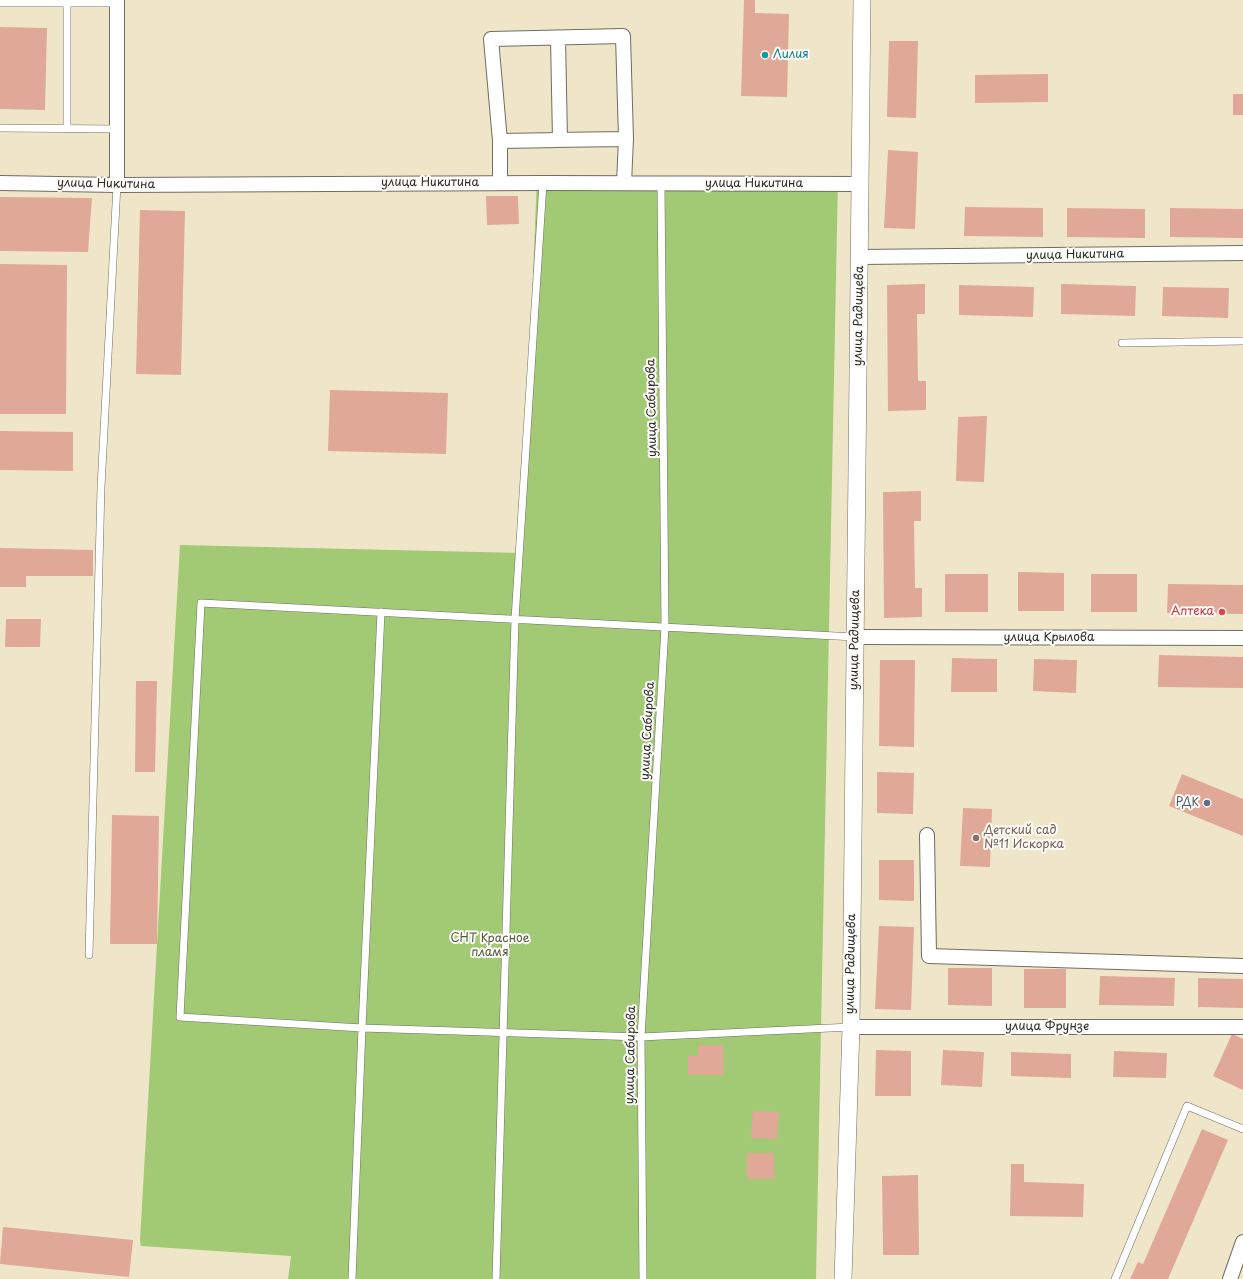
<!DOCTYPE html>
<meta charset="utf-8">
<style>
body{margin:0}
canvas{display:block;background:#efe6ca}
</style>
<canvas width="1243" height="1279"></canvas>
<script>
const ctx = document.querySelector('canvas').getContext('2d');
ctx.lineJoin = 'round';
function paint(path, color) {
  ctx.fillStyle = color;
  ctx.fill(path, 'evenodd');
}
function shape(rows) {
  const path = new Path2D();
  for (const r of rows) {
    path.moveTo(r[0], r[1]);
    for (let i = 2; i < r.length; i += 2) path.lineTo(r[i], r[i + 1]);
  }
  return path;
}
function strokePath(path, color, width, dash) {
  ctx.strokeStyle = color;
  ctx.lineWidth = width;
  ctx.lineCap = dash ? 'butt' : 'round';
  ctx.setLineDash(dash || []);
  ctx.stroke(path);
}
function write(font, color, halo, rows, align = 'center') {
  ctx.font = font + ' "Playpen Sans",sans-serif';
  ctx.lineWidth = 4;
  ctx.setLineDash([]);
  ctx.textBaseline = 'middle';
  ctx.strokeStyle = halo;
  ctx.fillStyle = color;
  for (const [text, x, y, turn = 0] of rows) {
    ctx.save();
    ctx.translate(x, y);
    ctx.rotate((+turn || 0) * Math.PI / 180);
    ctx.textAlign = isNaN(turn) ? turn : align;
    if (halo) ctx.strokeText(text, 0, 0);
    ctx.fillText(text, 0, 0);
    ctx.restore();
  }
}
paint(shape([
 [537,175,838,178,816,1279,288,1279,291,1256,141,1246,140,1240,180,545,522,553]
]), '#a2ca75');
paint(shape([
 [744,0,755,0,755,13,789,14,787,97,741,96],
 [0,27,47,28,45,110,0,109],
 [889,41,918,41,916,118,887,117],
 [1048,74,1048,102,975,103,975,75],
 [1233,94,1243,94,1243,115,1233,115],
 [888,150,918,152,915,229,884,228],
 [486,196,518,196,519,224,487,225],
 [0,197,92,198,88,252,0,251],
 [965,207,1043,208,1043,237,964,236],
 [1067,208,1145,209,1145,238,1067,237],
 [1170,208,1243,209,1243,238,1170,237],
 [140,210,185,211,181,375,136,374],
 [0,264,67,265,66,414,0,414],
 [925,284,925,314,917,314,918,381,926,381,926,410,888,411,887,285],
 [1061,284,1136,286,1135,316,1061,314],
 [959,285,1034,287,1033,317,959,315],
 [1163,287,1229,288,1228,318,1162,316],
 [330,390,448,393,446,454,328,451],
 [987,416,984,482,956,481,958,417],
 [0,431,73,432,73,471,0,470],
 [921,491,921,521,914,521,915,588,922,588,922,617,884,618,883,492],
 [0,548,93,550,93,576,26,576,26,587,0,587],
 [1018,572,1064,573,1064,611,1018,611],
 [945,574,988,574,988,612,945,612],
 [1091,574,1137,574,1137,612,1091,612],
 [1168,584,1243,585,1243,614,1167,613],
 [6,619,41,619,40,647,5,647],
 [1159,655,1243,657,1243,688,1158,687],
 [952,658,997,659,997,692,951,692],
 [1034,659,1077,660,1076,693,1033,691],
 [880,660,915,660,914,747,879,746],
 [136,681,157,681,155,772,135,772],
 [877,772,914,773,913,814,877,813],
 [1182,774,1243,799,1243,836,1169,806],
 [963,808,992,809,990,867,960,866],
 [112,815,159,816,157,944,110,944],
 [879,860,914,860,914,901,879,900],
 [879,926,914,927,911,1010,875,1009],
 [948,968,992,968,992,1006,948,1005],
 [1024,969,1066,969,1066,1008,1024,1008],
 [1100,976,1175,978,1174,1006,1099,1005],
 [1198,978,1243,979,1243,1008,1198,1007],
 [1232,1034,1243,1039,1243,1090,1213,1076],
 [698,1045,723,1045,724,1075,688,1075,688,1056,698,1056],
 [876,1050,911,1051,911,1096,875,1096],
 [943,1050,984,1052,982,1087,941,1085],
 [1114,1051,1167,1053,1166,1078,1113,1077],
 [1011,1052,1071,1054,1071,1078,1011,1076],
 [753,1111,779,1112,777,1139,751,1138],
 [1202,1129,1228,1140,1168,1279,1130,1279,1138,1262,1143,1264],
 [747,1153,774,1153,775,1179,747,1179],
 [1011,1164,1024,1164,1024,1182,1084,1184,1083,1217,1010,1216],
 [918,1175,919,1255,883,1255,882,1176],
 [3,1227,133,1240,129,1277,0,1264]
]), '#e0a897');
const service = shape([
 [67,0,67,3,117,3],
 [0,3,67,3,67,129],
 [0,128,116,129],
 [1122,343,1243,341],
 [89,955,101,487,117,185],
 [851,1027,641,1037,362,1028,180,1017,201,603,855,637],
 [352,1279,362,1028,381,612],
 [496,1279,515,619,543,183],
 [643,1279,641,1037,665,627,661,184],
 [1115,1279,1187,1106,1243,1129]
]);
const minor = shape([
 [558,38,560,140,500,141,491,39,623,36,626,139],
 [551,140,626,139,624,183],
 [0,183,117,185,543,183,860,184],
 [500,183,500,141,510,141],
 [117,185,117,0],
 [859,257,1243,253],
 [855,637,1243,638],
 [927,835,929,956,1243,966],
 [851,1027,1243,1027],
 [1230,1279,1243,1242]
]);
const tertiary = shape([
 [843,1279,851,1027,862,0]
]);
strokePath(service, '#706c63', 8);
strokePath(minor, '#706c63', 16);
strokePath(tertiary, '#706c63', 18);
strokePath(service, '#fff', 7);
strokePath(minor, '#fff', 14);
strokePath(tertiary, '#fff', 17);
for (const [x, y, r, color] of [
 [765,55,4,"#0f9aa8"],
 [1222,612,4,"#e0444e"],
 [1207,803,4,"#5c6f8a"],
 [976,838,4,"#8d6e63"]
]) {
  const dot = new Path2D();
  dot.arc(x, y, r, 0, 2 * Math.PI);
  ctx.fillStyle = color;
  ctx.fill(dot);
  strokePath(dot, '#fdfcf7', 1.5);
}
write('12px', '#0d838f', '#fdfcf7', [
 ["Лилия",773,55]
], 'left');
write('12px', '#2b2b2b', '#fdfcf7', [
 ["улица Никитина",430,183],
 ["улица Никитина",106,184,1],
 ["улица Никитина",754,184],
 ["улица Никитина",1075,255,-1],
 ["улица Радищева",859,316,-89],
 ["улица Сабирова",652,408,-91],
 ["улица Крылова",1049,638],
 ["улица Радищева",855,640,-89],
 ["улица Сабирова",648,731,-87],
 ["улица Радищева",851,964,-89],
 ["улица Фрунзе",1047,1027],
 ["улица Сабирова",631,1055,-89]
]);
write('12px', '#be3a42', '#fdfcf7', [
 ["Аптека",1214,612]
], 'right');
write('12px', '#4e5e75', '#fdfcf7', [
 ["РДК",1199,803]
], 'right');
write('12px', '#785e54', '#fdfcf7', [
 ["Детский сад",984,831],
 ["№11 Искорка",984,845]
], 'left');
write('12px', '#4f5b41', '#fdfcf7', [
 ["СНТ Красное",490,939],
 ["пламя",490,953]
]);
</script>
